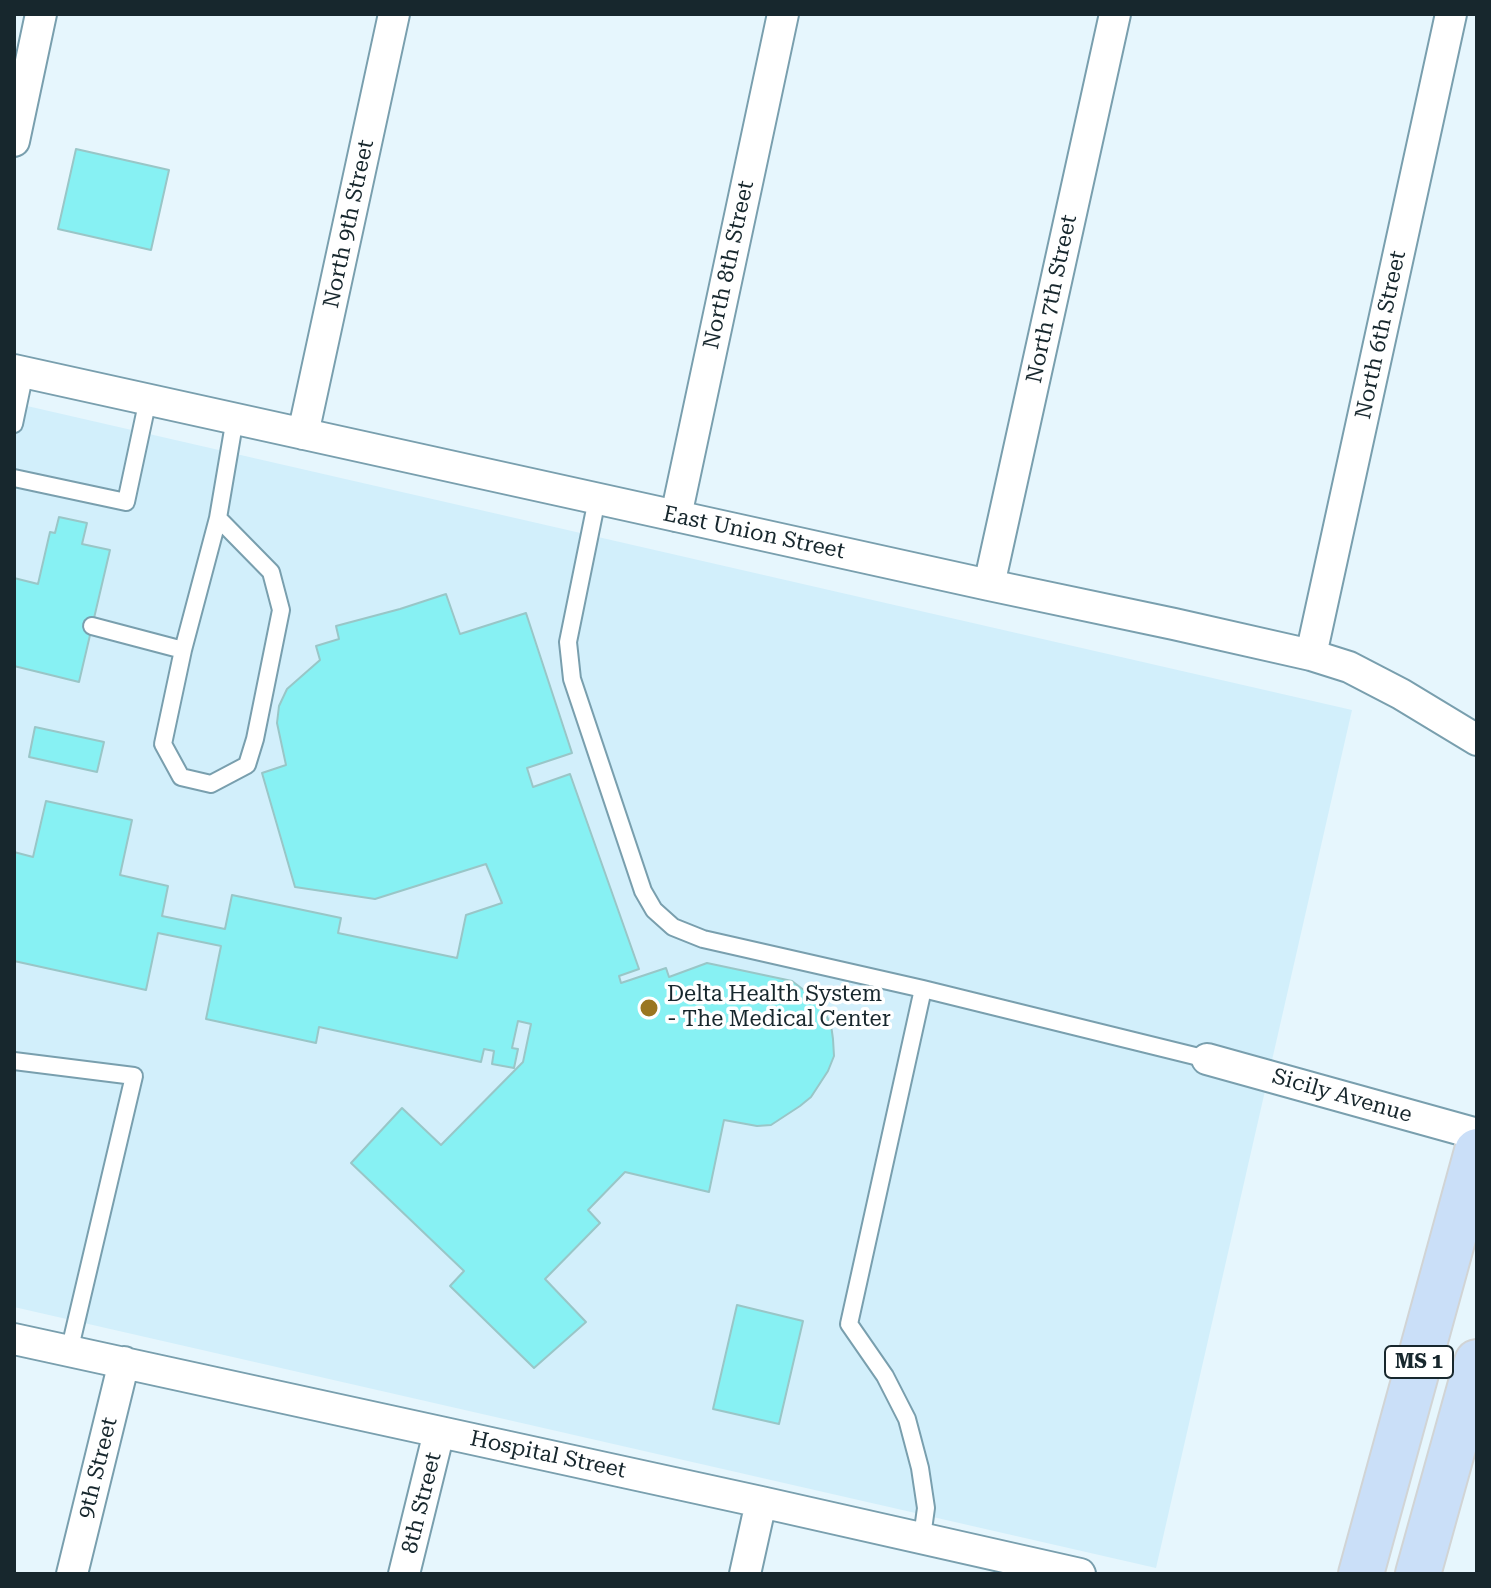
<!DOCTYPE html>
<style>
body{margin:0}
#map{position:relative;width:1491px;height:1588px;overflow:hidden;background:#e6f6fd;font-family:"Roboto Serif",serif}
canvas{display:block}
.frame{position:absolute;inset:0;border:16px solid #17272d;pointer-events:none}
</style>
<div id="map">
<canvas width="1491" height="1588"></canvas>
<div class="frame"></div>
</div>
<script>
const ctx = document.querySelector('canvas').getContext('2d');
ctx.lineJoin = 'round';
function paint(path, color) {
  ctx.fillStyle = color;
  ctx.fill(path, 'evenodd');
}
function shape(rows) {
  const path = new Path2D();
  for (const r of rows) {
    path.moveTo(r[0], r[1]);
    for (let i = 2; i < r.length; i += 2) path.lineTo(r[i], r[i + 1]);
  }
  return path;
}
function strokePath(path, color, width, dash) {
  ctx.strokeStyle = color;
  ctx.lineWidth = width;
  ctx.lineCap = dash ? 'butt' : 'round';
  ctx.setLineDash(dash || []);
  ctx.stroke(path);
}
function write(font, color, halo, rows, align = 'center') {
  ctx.font = font + ' "Roboto Serif",serif';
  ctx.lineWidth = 7;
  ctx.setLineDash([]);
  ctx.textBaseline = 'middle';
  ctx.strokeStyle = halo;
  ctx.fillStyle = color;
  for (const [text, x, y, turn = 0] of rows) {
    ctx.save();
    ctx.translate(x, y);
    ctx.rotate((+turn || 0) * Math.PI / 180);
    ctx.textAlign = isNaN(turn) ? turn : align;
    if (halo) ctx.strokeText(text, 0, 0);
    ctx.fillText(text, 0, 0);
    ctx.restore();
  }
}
paint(shape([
 [14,403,1352,710,1156,1568,14,1307]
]), '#d2effb');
const building = shape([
 [76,149,169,170,151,250,58,229,76,149],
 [59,517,87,523,82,544,110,550,79,682,14,666,14,578,38,584,50,532,55,533,59,517],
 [446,594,460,634,526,613,572,753,527,768,533,787,570,774,639,969,619,976,621,983,666,968,669,977,707,963,792,981,809,994,825,1013,831,1025,833,1039,834,1056,828,1071,811,1097,800,1106,771,1125,757,1126,724,1120,709,1192,625,1172,588,1210,600,1223,545,1279,586,1322,534,1368,450,1286,464,1271,351,1163,402,1108,441,1145,523,1062,531,1024,518,1021,512,1048,518,1049,514,1068,492,1064,494,1051,484,1049,481,1062,319,1027,316,1043,206,1019,221,946,158,933,146,990,14,961,14,852,33,857,46,801,132,820,120,875,168,886,162,916,225,929,232,895,341,918,338,933,457,958,466,915,502,903,486,864,375,899,295,887,262,773,286,765,277,723,279,706,287,689,320,660,316,646,339,639,336,626,400,609,446,594],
 [35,727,104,742,97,772,29,757,35,727],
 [737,1305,803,1321,779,1424,713,1409,737,1305]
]);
paint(building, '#87f1f3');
strokePath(building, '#99c6c7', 2);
const service = shape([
 [14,424,25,372],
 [14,478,126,502,148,399],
 [597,499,568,642,572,679,643,891,654,910,673,927,703,939,923,989,1207,1059],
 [92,626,183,650,218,518,235,418],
 [183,650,163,744,181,777,211,784,247,765,255,739,281,610,271,572,218,518],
 [14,1061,134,1076,69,1352],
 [922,1537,926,1508,920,1468,907,1419,885,1376,849,1324,923,989]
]);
const minor = shape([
 [14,141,41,14],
 [14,370,989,585,1174,624,1311,655,1349,667,1401,694,1477,740],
 [303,434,394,14],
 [676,516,783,14],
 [989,585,1115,14],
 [1311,655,1451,14],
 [1207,1059,1477,1134],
 [14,1339,761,1502,1080,1574],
 [72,1574,124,1362],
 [404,1574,439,1432],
 [745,1574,761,1502]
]);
const primary = shape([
 [1361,1574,1477,1151],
 [1418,1574,1477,1362]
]);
strokePath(service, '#799fae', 20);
strokePath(minor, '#799fae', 34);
strokePath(primary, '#d1d4d5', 48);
strokePath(service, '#fff', 16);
strokePath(minor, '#fff', 30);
strokePath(primary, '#cadff8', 44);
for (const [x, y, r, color] of [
 [649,1008,10,"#9a7621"]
]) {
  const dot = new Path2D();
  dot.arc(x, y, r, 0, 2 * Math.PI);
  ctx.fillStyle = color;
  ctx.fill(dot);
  strokePath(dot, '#fff', 3);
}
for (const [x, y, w] of [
 [1419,1362,68]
]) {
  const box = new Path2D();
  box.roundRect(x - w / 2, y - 16, w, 32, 6);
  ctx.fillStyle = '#fff';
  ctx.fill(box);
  strokePath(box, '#17272d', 2);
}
write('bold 20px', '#17272d', null, [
 ["MS 1",1419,1362]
]);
write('22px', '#17272d', '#fff', [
 ["North 9th Street",349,224,-78],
 ["North 8th Street",729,265,-78],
 ["North 7th Street",1052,299,-78],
 ["North 6th Street",1381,335,-78],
 ["East Union Street",754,533,12],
 ["Sicily Avenue",1342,1096,16],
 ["Hospital Street",548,1455,12],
 ["9th Street",98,1468,-76],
 ["8th Street",422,1503,-76]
]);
write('22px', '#17272d', '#fff', [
 ["Delta Health System",667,995],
 ["- The Medical Center",667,1020]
], 'left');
</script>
